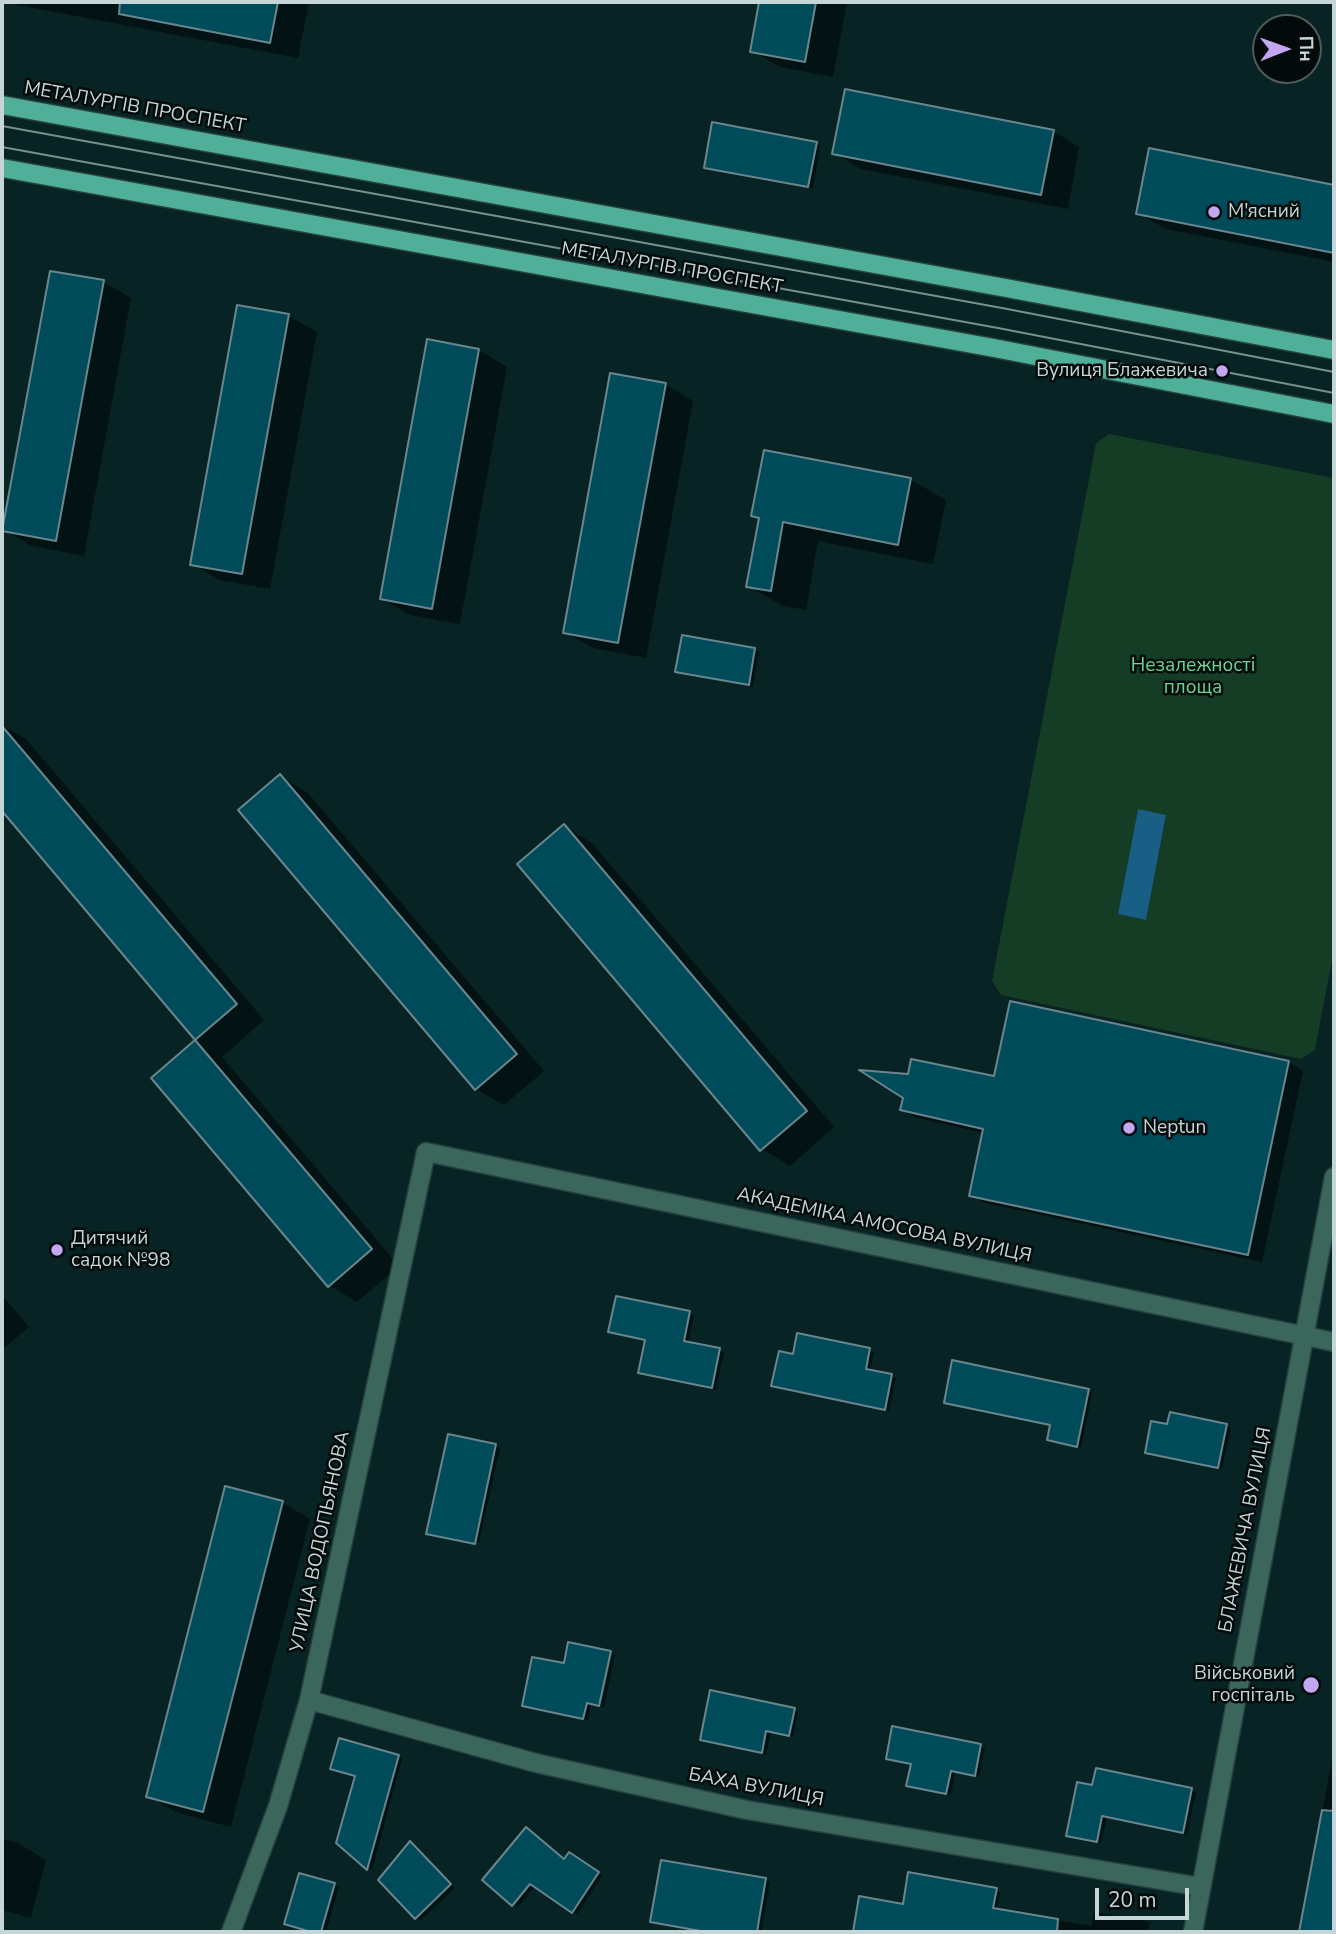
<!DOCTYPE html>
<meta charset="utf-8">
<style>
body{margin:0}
#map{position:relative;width:1336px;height:1934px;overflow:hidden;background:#072323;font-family:"Nunito Sans",sans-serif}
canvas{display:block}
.frame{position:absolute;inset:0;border:4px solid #c6d6d6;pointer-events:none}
.north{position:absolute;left:1252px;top:14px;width:70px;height:70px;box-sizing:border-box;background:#020a0a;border:2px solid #505c5c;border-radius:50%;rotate:89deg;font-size:19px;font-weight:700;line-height:28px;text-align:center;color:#c6d6d6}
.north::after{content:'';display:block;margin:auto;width:24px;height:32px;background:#c3a7f2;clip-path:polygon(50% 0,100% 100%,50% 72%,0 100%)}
.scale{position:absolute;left:1095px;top:1888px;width:94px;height:32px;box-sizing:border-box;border:4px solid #c6d6d6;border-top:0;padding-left:9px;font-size:21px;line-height:24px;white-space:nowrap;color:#c6d6d6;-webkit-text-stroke:5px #020a0a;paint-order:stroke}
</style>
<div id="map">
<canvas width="1336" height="1934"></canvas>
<div class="frame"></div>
<div class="north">Пн</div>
<div class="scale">20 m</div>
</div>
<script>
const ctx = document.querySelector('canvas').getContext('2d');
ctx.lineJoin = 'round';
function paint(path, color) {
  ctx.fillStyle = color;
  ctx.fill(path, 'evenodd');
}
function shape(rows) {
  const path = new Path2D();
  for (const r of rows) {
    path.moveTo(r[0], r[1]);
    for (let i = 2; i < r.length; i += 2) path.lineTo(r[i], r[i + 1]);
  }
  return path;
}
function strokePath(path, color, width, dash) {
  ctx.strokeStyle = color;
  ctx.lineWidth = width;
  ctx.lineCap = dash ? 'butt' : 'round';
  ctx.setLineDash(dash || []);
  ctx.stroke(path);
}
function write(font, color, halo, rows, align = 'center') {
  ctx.font = font + ' "Nunito Sans",sans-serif';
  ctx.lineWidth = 5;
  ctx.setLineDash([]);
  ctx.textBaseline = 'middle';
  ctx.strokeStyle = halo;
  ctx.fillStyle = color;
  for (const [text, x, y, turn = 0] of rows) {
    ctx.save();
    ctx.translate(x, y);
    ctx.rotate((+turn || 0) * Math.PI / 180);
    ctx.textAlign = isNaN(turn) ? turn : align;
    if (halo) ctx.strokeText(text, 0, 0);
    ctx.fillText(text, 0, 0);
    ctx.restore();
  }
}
paint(shape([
 [1109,434,1334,478,1334,949,1315,1050,1301,1059,1001,995,992,981,1096,443],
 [1138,810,1166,816,1146,920,1118,914]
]), '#153d25');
paint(shape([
 [1138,809,1166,815,1146,920,1118,914]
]), '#195e85');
paint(shape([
 [2,2,309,2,298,58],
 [761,2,847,2,833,77,780,67,752,51],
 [1053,131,1079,147,1068,209,861,169,834,153],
 [816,143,820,146,813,188,706,167],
 [1150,150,1334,187,1334,262,1166,229,1138,213],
 [103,282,131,298,84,556,32,546,4,530],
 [289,316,317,332,270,589,220,580,192,564],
 [428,341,479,350,507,367,460,624,410,615,382,599],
 [665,384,693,401,646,658,593,648,565,632],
 [765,452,911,480,946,500,933,564,818,541,806,610,783,606,748,586,760,519,753,515],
 [683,637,759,652,753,687,677,671],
 [2,725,26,739,264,1020,222,1057,399,1266,357,1302,329,1285,153,1078,198,1040,2,809],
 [280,776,308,793,544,1071,504,1105,476,1089,240,810],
 [564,826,592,843,834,1127,790,1166,762,1149],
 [1012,1003,1289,1062,1303,1071,1262,1262,985,1203,971,1195,984,1133,917,1118,902,1110,996,1078],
 [2,1295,29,1327,2,1350],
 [690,1313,694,1315,688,1344,724,1352,716,1390,644,1374,640,1372,646,1340,610,1331],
 [869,1349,874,1352,870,1371,896,1378,889,1411,773,1385,794,1356],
 [1088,1390,1092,1393,1081,1448,1049,1439,1052,1426,946,1402],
 [1168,1426,1227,1426,1231,1428,1222,1469,1151,1454],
 [495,1446,500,1448,479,1543,431,1533],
 [282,1502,310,1519,231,1827,176,1812,148,1796],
 [609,1652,598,1706,591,1705,588,1720,524,1705,565,1666],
 [612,1654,615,1655,604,1707,601,1707],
 [794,1710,798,1712,793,1737,771,1732,766,1755,702,1739],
 [980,1746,985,1748,979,1777,955,1772,951,1795,913,1787,912,1765,888,1758],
 [1334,1748,1334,1932,1300,1932],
 [398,1756,402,1759,372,1870,338,1842],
 [1098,1770,1196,1792,1187,1835,1107,1817,1101,1843,1068,1835,1094,1787],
 [2,1839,18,1843,46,1860,31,1918,2,1910],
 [415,1846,455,1888,421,1920,416,1918],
 [569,1854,602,1876,577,1914,535,1886,518,1907,485,1880,565,1861],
 [300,1875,339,1887,326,1932,312,1932,286,1924],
 [765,1880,770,1882,761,1932,707,1932,652,1921],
 [996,1890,1000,1893,997,1910,1091,1926,1094,1912,1145,1921,1150,1923,1148,1932,855,1932,861,1898,904,1906]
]), '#0007');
const building = shape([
 [120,2,278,2,270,43,119,14,120,2],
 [759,2,816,2,805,62,750,52,759,2],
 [845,89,1054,130,1041,195,832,154,845,89],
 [712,122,817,142,808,187,704,168,712,122],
 [1149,148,1334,185,1334,253,1136,214,1149,148],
 [50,271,104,280,56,541,2,531,50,271],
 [237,305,289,314,242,574,190,565,237,305],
 [427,339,479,349,432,609,380,599,427,339],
 [610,373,666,383,618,643,563,633,610,373],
 [764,450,911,478,898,545,783,522,771,591,746,587,759,518,751,516,764,450],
 [682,635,755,648,749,685,675,672,682,635],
 [2,726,237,1004,195,1040,2,811,2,726],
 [280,774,517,1054,475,1090,238,810,280,774],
 [564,824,807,1111,760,1151,517,864,564,824],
 [1010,1001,1289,1061,1248,1255,969,1196,983,1129,900,1110,903,1098,859,1070,908,1074,911,1059,994,1076,1010,1001],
 [195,1040,372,1249,328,1287,151,1078,195,1040],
 [616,1296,690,1311,684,1341,720,1348,712,1388,638,1373,645,1340,608,1332,616,1296],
 [797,1333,870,1348,866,1369,892,1374,885,1410,771,1386,779,1351,793,1354,797,1333],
 [952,1360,1089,1389,1077,1447,1047,1440,1050,1425,944,1403,952,1360],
 [1170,1412,1227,1424,1218,1468,1145,1453,1151,1421,1167,1424,1170,1412],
 [448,1434,496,1444,475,1544,426,1534,448,1434],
 [225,1486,283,1501,203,1812,146,1797,225,1486],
 [568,1642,611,1651,599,1706,587,1703,583,1719,522,1706,532,1657,564,1663,568,1642],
 [710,1690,795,1708,789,1736,766,1731,762,1753,700,1740,710,1690],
 [892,1726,981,1744,975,1776,951,1771,946,1794,906,1786,911,1764,886,1759,892,1726],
 [339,1738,399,1755,367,1870,336,1843,355,1776,330,1769,339,1738],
 [1096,1768,1192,1788,1183,1833,1102,1816,1097,1842,1066,1836,1077,1782,1092,1785,1096,1768],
 [1322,1810,1334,1811,1334,1932,1299,1932,1322,1810],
 [526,1827,564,1859,569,1852,599,1872,572,1913,530,1884,512,1906,482,1880,526,1827],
 [410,1841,451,1884,415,1919,378,1880,410,1841],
 [661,1860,766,1878,757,1932,706,1932,650,1922,661,1860],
 [908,1872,997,1888,993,1908,1058,1919,1057,1932,853,1932,859,1896,903,1904,908,1872],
 [299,1873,335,1883,321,1932,311,1932,284,1924,299,1873]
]);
paint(building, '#004b5a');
strokePath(building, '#6a858d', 2);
const street = shape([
 [309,1700,536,1763,747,1810,1201,1887],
 [231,1932,278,1806,309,1700,426,1152,1334,1342],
 [1193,1932,1334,1177]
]);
const primary = shape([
 [2,105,1006,288,1334,350],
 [2,168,994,348,1334,414]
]);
strokePath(street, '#264040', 21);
strokePath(primary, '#264040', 21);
strokePath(street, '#3b665b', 18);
strokePath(primary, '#4faf98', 18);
strokePath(shape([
 [2,126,1002,308,1334,372],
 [2,147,998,328,1334,393]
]), '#798e8e', 2);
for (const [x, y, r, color] of [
 [1214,212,7,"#c3a7f2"],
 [1222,371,7,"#c3a7f2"],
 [1129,1128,7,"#c3a7f2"],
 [57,1250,7,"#c3a7f2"],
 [1311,1685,9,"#c3a7f2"]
]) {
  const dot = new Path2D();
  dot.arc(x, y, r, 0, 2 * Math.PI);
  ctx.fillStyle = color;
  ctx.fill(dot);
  strokePath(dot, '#020a0a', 2.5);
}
write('19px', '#c6d6d6', '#020a0a', [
 ["МЕТАЛУРГІВ ПРОСПЕКТ",135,108,10],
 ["МЕТАЛУРГІВ ПРОСПЕКТ",672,269,10],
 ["АКАДЕМІКА АМОСОВА ВУЛИЦЯ",884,1226,12],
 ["БЛАЖЕВИЧА ВУЛИЦЯ",1246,1530,-79],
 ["УЛИЦА ВОДОПЬЯНОВА",321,1542,-78],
 ["БАХА ВУЛИЦЯ",756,1788,11]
]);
write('19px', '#c6d6d6', '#020a0a', [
 ["М'ясний",1228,212],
 ["Вулиця Блажевича",1208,371,"right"],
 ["Neptun",1143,1128],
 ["Дитячий",71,1239],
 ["садок №98",71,1261],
 ["Військовий",1295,1674,"right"],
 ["госпіталь",1295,1696,"right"]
], 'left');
write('19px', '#69da95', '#020a0a', [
 ["Незалежності",1193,666],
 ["площа",1193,688]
]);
</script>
